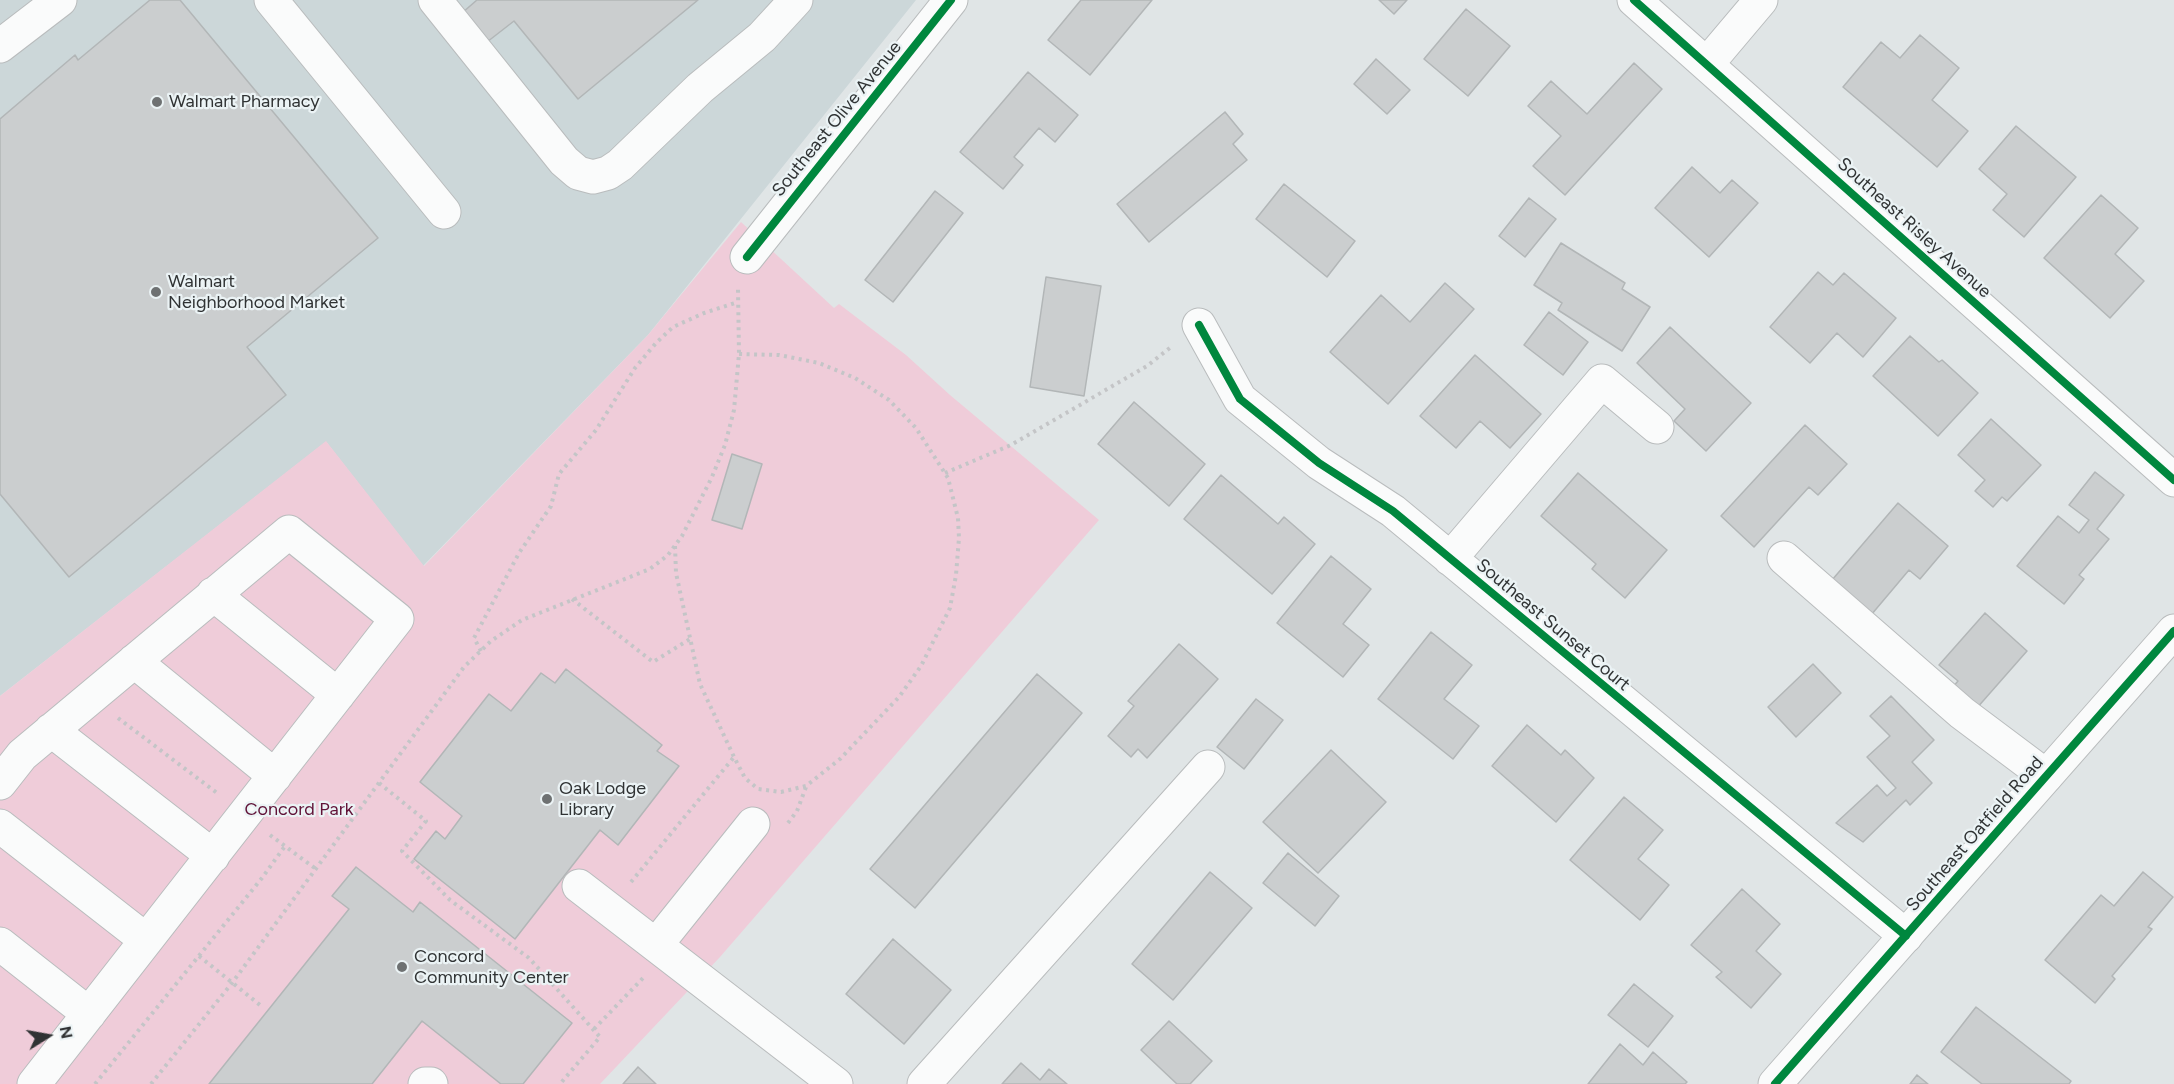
<!DOCTYPE html>
<style>
body{margin:0}
#map{position:relative;width:2174px;height:1084px;overflow:hidden;background:#e0e5e6;font-family:Figtree,sans-serif}
canvas{display:block}
.north{position:absolute;left:18px;top:1006px;width:60px;height:60px;-webkit-text-stroke:4px #ebf3f5;paint-order:stroke;rotate:79deg;font-size:16px;font-weight:700;line-height:24px;text-align:center;color:#303334}
.north::after{content:'';display:block;margin:auto;width:21px;height:27px;background:#303334;clip-path:polygon(50% 0,100% 100%,50% 72%,0 100%)}
</style>
<div id="map">
<canvas width="2174" height="1084"></canvas>
<div class="north">N</div>
</div>
<script>
const ctx = document.querySelector('canvas').getContext('2d');
ctx.lineJoin = 'round';
function paint(path, color) {
  ctx.fillStyle = color;
  ctx.fill(path, 'evenodd');
}
function shape(rows) {
  const path = new Path2D();
  for (const r of rows) {
    path.moveTo(r[0], r[1]);
    for (let i = 2; i < r.length; i += 2) path.lineTo(r[i], r[i + 1]);
  }
  return path;
}
function strokePath(path, color, width, dash) {
  ctx.strokeStyle = color;
  ctx.lineWidth = width;
  ctx.lineCap = dash ? 'butt' : 'round';
  ctx.setLineDash(dash || []);
  ctx.stroke(path);
}
function write(font, color, halo, rows, align = 'center') {
  ctx.font = font + ' Figtree,sans-serif';
  ctx.lineWidth = 4.5;
  ctx.setLineDash([]);
  ctx.textBaseline = 'middle';
  ctx.strokeStyle = halo;
  ctx.fillStyle = color;
  for (const [text, x, y, turn = 0] of rows) {
    ctx.save();
    ctx.translate(x, y);
    ctx.rotate((+turn || 0) * Math.PI / 180);
    ctx.textAlign = isNaN(turn) ? turn : align;
    if (halo) ctx.strokeText(text, 0, 0);
    ctx.fillText(text, 0, 0);
    ctx.restore();
  }
}
paint(shape([
 [0,0,916,0,648,335,423,566,326,442,0,696]
]), '#ccd7d9');
paint(shape([
 [741,222,834,308,839,304,906,355,950,395,1099,520,720,957,600,1084,0,1084,0,696,326,441,424,566,648,335]
]), '#efccd9');
const building = shape([
 [150,0,180,0,378,238,247,347,286,395,69,577,0,494,0,119,75,55,78,60,150,0],
 [477,0,698,0,578,99,514,21,487,42,462,13,477,0],
 [1081,0,1152,0,1090,75,1048,40,1081,0],
 [1379,0,1407,0,1394,14,1379,0],
 [1466,9,1510,46,1468,96,1424,59,1466,9],
 [1920,35,1959,68,1932,100,1968,131,1937,167,1843,87,1881,42,1900,58,1920,35],
 [1376,59,1410,90,1387,114,1354,84,1376,59],
 [1634,63,1662,89,1565,195,1533,166,1561,136,1528,106,1551,81,1587,114,1634,63],
 [1028,72,1078,115,1055,142,1039,128,1014,157,1023,165,1003,189,960,152,1028,72],
 [1225,112,1243,134,1233,144,1247,160,1149,242,1117,204,1225,112],
 [2016,126,2076,177,2024,237,1993,210,2007,194,1979,169,2016,126],
 [1692,167,1720,193,1732,180,1758,203,1709,257,1655,208,1692,167],
 [1284,184,1355,241,1327,277,1256,219,1284,184],
 [935,191,963,213,893,302,865,280,935,191],
 [2101,195,2138,228,2115,254,2144,281,2110,318,2044,258,2101,195],
 [1529,198,1556,219,1525,257,1499,236,1529,198],
 [1561,243,1625,283,1622,289,1650,307,1622,351,1558,310,1562,303,1534,285,1561,243],
 [1818,272,1833,285,1844,273,1896,318,1863,357,1837,333,1810,363,1770,327,1818,272],
 [1046,277,1101,286,1084,396,1030,387,1046,277],
 [1445,283,1474,309,1388,404,1330,352,1381,295,1410,322,1445,283],
 [1549,312,1588,342,1563,375,1524,345,1549,312],
 [1670,327,1751,403,1706,451,1674,421,1685,409,1637,363,1670,327],
 [1910,336,1939,362,1942,360,1978,393,1938,436,1873,376,1910,336],
 [1475,355,1541,414,1510,448,1480,421,1456,448,1420,416,1475,355],
 [1134,402,1205,464,1169,506,1098,444,1134,402],
 [1991,419,2041,465,2007,501,2002,497,1993,507,1975,491,1985,480,1958,455,1991,419],
 [1805,425,1847,464,1818,495,1809,487,1754,547,1721,516,1805,425],
 [732,454,762,464,742,529,712,520,732,454],
 [2095,472,2124,495,2097,529,2109,539,2079,575,2084,579,2064,604,2017,566,2058,516,2079,533,2089,520,2069,505,2095,472],
 [1578,473,1667,550,1625,598,1592,569,1596,564,1541,516,1578,473],
 [1221,475,1278,524,1284,517,1315,544,1272,594,1184,519,1221,475],
 [1898,503,1948,546,1920,579,1909,570,1866,621,1826,587,1898,503],
 [1331,556,1371,589,1343,624,1369,645,1343,677,1277,623,1331,556],
 [1985,613,2027,651,1976,709,1952,688,1958,681,1939,665,1985,613],
 [1431,632,1472,665,1444,699,1479,726,1453,759,1378,699,1431,632],
 [1179,644,1218,679,1147,758,1138,749,1131,757,1108,736,1134,706,1128,701,1179,644],
 [1813,664,1841,693,1796,737,1768,707,1813,664],
 [566,669,662,745,657,751,679,766,618,845,600,830,515,939,414,859,436,831,445,839,462,816,420,782,489,694,511,711,541,673,555,683,566,669],
 [1037,674,1082,713,915,908,870,869,1037,674],
 [1891,696,1934,740,1912,762,1932,783,1910,805,1906,800,1863,842,1836,823,1877,785,1887,796,1896,788,1867,757,1890,736,1870,716,1891,696],
 [1256,699,1283,720,1244,769,1217,747,1256,699],
 [1527,725,1561,755,1565,750,1594,778,1556,822,1492,766,1527,725],
 [1331,750,1386,802,1318,873,1263,822,1331,750],
 [1624,797,1663,830,1638,859,1669,885,1640,920,1570,860,1624,797],
 [1288,853,1339,896,1315,926,1263,883,1288,853],
 [356,867,413,912,420,902,572,1023,523,1084,501,1084,422,1021,372,1084,209,1084,349,909,332,896,356,867],
 [1210,872,1252,908,1173,1000,1132,964,1210,872],
 [2143,872,2173,897,2148,927,2152,929,2112,976,2115,979,2095,1003,2045,960,2101,895,2114,906,2143,872],
 [1742,889,1780,924,1756,951,1781,974,1751,1008,1716,977,1722,972,1691,945,1742,889],
 [893,939,951,990,904,1044,846,994,893,939],
 [1634,984,1673,1016,1648,1047,1608,1015,1634,984],
 [1976,1007,2071,1081,2069,1084,1982,1084,1941,1052,1976,1007],
 [1169,1021,1212,1061,1190,1084,1177,1084,1141,1050,1169,1021],
 [1620,1044,1643,1065,1653,1052,1687,1082,1685,1084,1588,1084,1620,1044],
 [1021,1063,1040,1080,1049,1069,1067,1084,1002,1084,1021,1063],
 [638,1067,656,1084,623,1084,638,1067],
 [1917,1075,1928,1084,1910,1084,1917,1075]
]);
paint(building, '#cbcecf');
strokePath(building, '#b2b6b7', 1.5);
const minor = shape([
 [271,0,444,212],
 [435,0,564,161,578,173,593,177,608,173,620,165,700,88,762,37,796,0],
 [1634,0,2174,480],
 [0,46,60,0],
 [1707,64,1761,0],
 [747,257,951,0],
 [1199,325,1240,399,1319,463,1393,511,1906,936],
 [1784,558,1962,713,2046,776],
 [1450,559,1602,381,1657,427],
 [213,594,338,695],
 [134,661,275,776],
 [51,730,213,856],
 [0,783,22,755,289,532,397,619,34,1084],
 [0,826,146,940],
 [579,886,836,1084],
 [0,944,89,1014],
 [656,945,753,824],
 [425,1084,431,1084],
 [924,1084,1208,767]
]);
const major = shape([
 [1775,1084,2174,631]
]);
strokePath(minor, '#b9bcbd', 35);
strokePath(major, '#b9bcbd', 35);
strokePath(shape([
 [945,473,1011,445,1147,366,1171,347],
 [675,546,676,573,700,684,734,757,745,778,758,789,781,792,806,786,840,759,899,697,921,666,950,608,956,575,959,538,958,518,948,478,916,428,889,400,855,378,819,363,779,355,739,354],
 [572,599,653,662,690,639],
 [481,651,474,638,519,553,551,506,559,474,596,430,635,368,656,343,673,327,704,313,738,302],
 [118,718,217,793],
 [379,783,426,821,402,851,450,900,529,958,600,1037,560,1084],
 [788,823,797,811,806,787],
 [270,835,316,869],
 [631,882,734,757],
 [199,956,260,1005],
 [594,1029,644,977],
 [95,1084,262,878,285,846],
 [151,1084,232,983,464,667,491,641,522,620,650,569,668,555,682,536,712,477,725,445,734,410,739,354,738,289]
]), '#c4c5c7', 4, [3, 4.5]);
strokePath(minor, '#fafbfb', 33);
strokePath(major, '#fafbfb', 33);
strokePath(shape([
 [1634,0,2174,480],
 [747,257,951,0],
 [1199,325,1240,399,1319,463,1393,511,1906,936],
 [1775,1084,2174,631]
]), '#00873e', 8);
for (const [x, y, r, color] of [
 [157,102,6,"#6e7172"],
 [156,292,6,"#6e7172"],
 [547,799,6,"#6e7172"],
 [402,967,6,"#6e7172"]
]) {
  const dot = new Path2D();
  dot.arc(x, y, r, 0, 2 * Math.PI);
  ctx.fillStyle = color;
  ctx.fill(dot);
  strokePath(dot, '#ebf3f5', 2);
}
write('18px', '#303334', '#ebf3f5', [
 ["Walmart Pharmacy",169,102],
 ["Walmart",168,282],
 ["Neighborhood Market",168,303],
 ["Oak Lodge",559,789],
 ["Library",559,810],
 ["Concord",414,957],
 ["Community Center",414,978]
], 'left');
write('18px', '#303334', '#ebf3f5', [
 ["Southeast Olive Avenue",837,119,-51],
 ["Southeast Risley Avenue",1914,228,42],
 ["Southeast Sunset Court",1553,625,40],
 ["Southeast Oatfield Road",1975,834,-49]
]);
write('18px', '#601237', '#ebf3f5', [
 ["Concord Park",299,810]
]);
</script>
